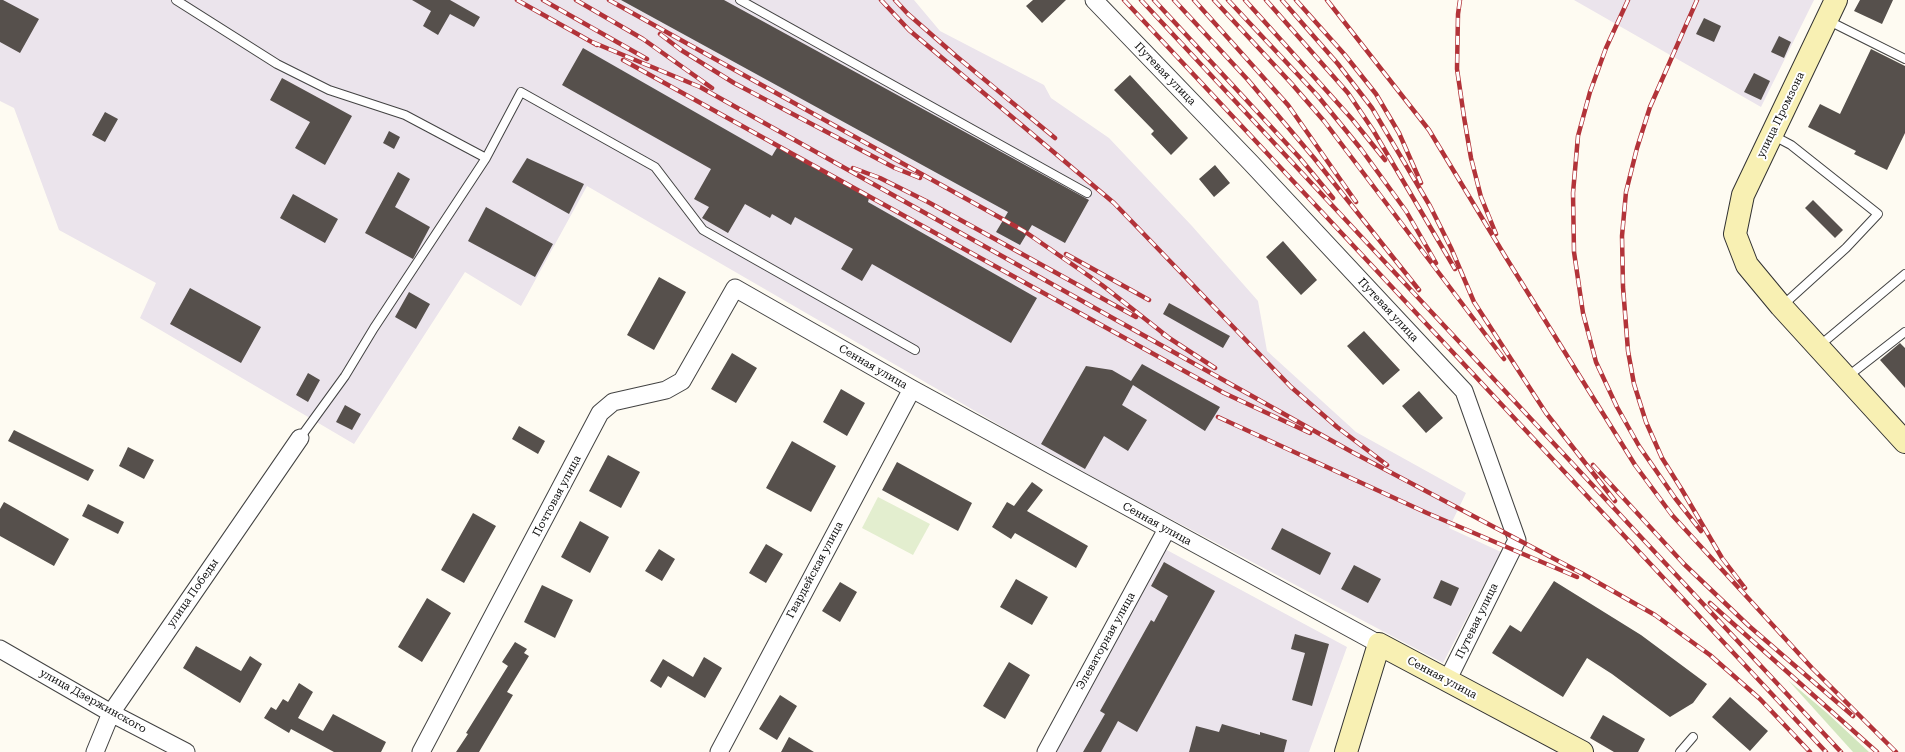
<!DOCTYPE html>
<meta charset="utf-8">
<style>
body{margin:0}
canvas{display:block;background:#fefbf2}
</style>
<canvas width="1905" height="752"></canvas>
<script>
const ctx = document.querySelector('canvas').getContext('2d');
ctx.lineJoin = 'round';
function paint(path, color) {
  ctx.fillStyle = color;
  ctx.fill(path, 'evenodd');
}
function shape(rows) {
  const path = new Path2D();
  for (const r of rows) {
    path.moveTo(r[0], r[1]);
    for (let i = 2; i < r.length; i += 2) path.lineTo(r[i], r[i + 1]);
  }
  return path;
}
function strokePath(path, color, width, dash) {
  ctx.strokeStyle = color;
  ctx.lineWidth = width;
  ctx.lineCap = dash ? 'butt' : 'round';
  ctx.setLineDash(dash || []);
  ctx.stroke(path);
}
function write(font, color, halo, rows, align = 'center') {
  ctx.font = font + ' "Roboto Serif",serif';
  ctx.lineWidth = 4;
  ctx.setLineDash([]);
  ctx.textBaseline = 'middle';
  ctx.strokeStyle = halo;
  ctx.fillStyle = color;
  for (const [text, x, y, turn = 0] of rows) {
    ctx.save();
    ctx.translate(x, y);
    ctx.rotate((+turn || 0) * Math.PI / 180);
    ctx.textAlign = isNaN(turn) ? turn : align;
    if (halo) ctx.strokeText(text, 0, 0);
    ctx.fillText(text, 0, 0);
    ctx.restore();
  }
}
paint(shape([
 [0,0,914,0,940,31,1044,85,1051,98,1109,138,1192,226,1258,301,1267,351,1356,432,1466,493,1449,528,1501,552,1443,663,1137,501,1013,433,587,186,521,306,465,272,354,444,140,318,156,283,59,230,14,108,0,101],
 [1574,0,1814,0,1761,107],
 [1165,549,1347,647,1309,752,1052,752]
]), '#ebe4ec');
paint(shape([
 [1788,680,1827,713,1869,752,1853,752]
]), '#d2e6be');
paint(shape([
 [878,497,930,524,913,555,862,528]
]), '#e3eecf');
paint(shape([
 [0,0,3,0,39,19,20,53,0,42],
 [412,0,450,0,480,17,474,27,450,14,438,35,423,26,431,11],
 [621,0,724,0,1089,200,1065,243,1032,225,1020,245,996,232,1008,212],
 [1033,0,1066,0,1042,23,1026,6],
 [1860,0,1893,0,1882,24,1854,11],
 [1704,18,1721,26,1714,42,1696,34],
 [1779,36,1791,42,1784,58,1771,52],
 [583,48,772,156,778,146,869,198,868,202,1037,298,1011,343,872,264,862,281,841,269,853,249,795,217,791,225,772,214,770,218,745,204,728,233,702,218,709,207,694,199,711,169,562,85],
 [1871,49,1905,66,1905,133,1887,170,1854,154,1856,151,1808,127,1820,104,1840,114],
 [1754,73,1770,81,1761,100,1744,92],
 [1130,75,1188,138,1171,155,1151,134,1154,131,1114,90],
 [282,78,352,116,325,165,295,148,310,122,270,100],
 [105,112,118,119,105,142,92,135],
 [389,131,400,137,394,149,383,143],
 [527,158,584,184,569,214,512,182],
 [1215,165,1230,183,1214,197,1199,179],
 [398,172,410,179,395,207,430,227,413,259,365,233],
 [293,194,338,219,325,243,280,218],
 [1813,200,1843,230,1835,238,1805,208],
 [486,207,553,244,535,277,468,241],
 [1283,241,1317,280,1301,295,1266,257],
 [659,277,686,292,654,350,627,335],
 [190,288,261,327,241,363,170,324],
 [409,292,430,304,416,329,395,317],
 [1169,303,1230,336,1223,348,1163,314],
 [1364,331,1400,370,1383,385,1347,346],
 [1900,343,1905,348,1905,388,1880,360],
 [732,353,757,368,736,403,711,389],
 [1142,364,1220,407,1205,431,1133,385,1122,405,1147,420,1128,451,1104,436,1085,469,1041,444,1086,366,1112,370,1131,381],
 [308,373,320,380,308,402,296,395],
 [841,389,865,403,847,436,823,422],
 [1419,391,1443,418,1426,433,1402,406],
 [345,405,361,414,352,430,336,422],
 [519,426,545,441,538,454,512,439],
 [14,430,94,470,88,481,8,441],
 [792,441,836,466,811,512,766,488],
 [128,447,154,460,144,479,119,466],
 [608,455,640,472,621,508,589,491],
 [897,462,972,503,958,531,882,490],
 [1032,482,1043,490,1027,511,1088,546,1076,568,1015,533,1011,539,992,527,1007,502,1014,506],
 [4,502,69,539,54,566,0,536,0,509],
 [88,504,124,522,118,534,82,516],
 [473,513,496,526,464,583,441,570],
 [580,521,609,537,590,573,561,557],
 [1282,528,1331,553,1320,575,1271,549],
 [766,544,783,554,766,583,749,573],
 [659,549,675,559,662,581,645,571],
 [1164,562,1215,591,1137,732,1118,721,1101,752,1083,752,1105,714,1100,711,1151,620,1154,622,1168,596,1151,586],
 [1354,565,1381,579,1368,603,1341,589],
 [1016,579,1048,597,1032,625,1000,607],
 [1441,580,1459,588,1451,606,1433,598],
 [1554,581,1641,635,1707,684,1693,703,1670,717,1612,674,1587,658,1563,697,1492,653,1510,625,1521,632],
 [840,582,857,592,840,622,822,611],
 [542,585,573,600,555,638,524,622],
 [427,598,451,613,422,662,398,647],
 [1295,634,1329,644,1312,706,1292,700,1305,653,1291,649],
 [515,642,527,649,524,653,529,656,507,692,513,695,479,752,456,752,468,734,466,733,508,666,502,662],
 [196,646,241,671,250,656,262,664,240,703,183,668],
 [704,657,722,668,705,698,668,676,661,688,650,681,663,659,693,677],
 [1009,662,1030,675,1005,719,983,706],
 [299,683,313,692,298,718,323,731,333,714,386,742,381,752,334,752,291,729,289,733,264,718,271,707,276,710,283,699,288,702],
 [780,695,797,706,777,740,759,729],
 [1730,697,1768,731,1750,751,1712,717],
 [1603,715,1645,739,1638,752,1614,752,1590,738],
 [1222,724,1260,735,1260,732,1287,740,1284,752,1189,752,1196,726,1219,732],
 [789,737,814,752,781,752]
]), '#56504c');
const lane = shape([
 [176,0,277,64,329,90,405,115,486,158],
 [740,0,1087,193],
 [1827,20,1905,59],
 [1772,135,1791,145,1878,214,1846,248,1782,306],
 [1819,346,1905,274],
 [1847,377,1905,332],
 [300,438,345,376,374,328,486,158,521,92,655,167,703,230,915,350],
 [1680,752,1693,737]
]);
const street = shape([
 [1094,0,1251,163,1464,391,1517,540,1447,681],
 [0,649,111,713,186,752],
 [95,752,111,713,300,438],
 [421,752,600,413,613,402,666,390,682,381,735,288,912,389,1379,644],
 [719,752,912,389],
 [1046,752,1167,529]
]);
const secondary = shape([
 [1836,0,1743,195,1735,234,1747,265,1781,306,1905,442],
 [1346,752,1379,644,1582,752]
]);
strokePath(lane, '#424242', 10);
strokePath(street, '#424242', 19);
strokePath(secondary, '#313131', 24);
strokePath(lane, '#fff', 8);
strokePath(street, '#fff', 17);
strokePath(secondary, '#f8f0b3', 22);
const rail = shape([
 [517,0,597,45],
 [543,0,647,59],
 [576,0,643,39,712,88],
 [609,0,1024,231,1102,285,1168,337],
 [881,0,909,30,1114,203,1291,387,1337,427,1387,465],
 [895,0,908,14,956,56,1055,138],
 [1124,0,1826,752],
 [1141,0,1841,752],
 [1154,0,1299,157,1333,198],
 [1174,0,1248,80,1314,158,1419,290],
 [1194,0,1288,105,1356,202],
 [1214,0,1291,83,1324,121,1504,359],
 [1228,0,1317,95,1361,149,1406,211,1436,263],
 [1245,0,1352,119,1385,160],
 [1266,0,1348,93,1373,130,1455,269],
 [1282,0,1338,64,1372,108,1430,206,1451,248,1474,302,1546,413,1615,501],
 [1296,0,1345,55,1376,94,1399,133,1421,183],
 [1327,0,1429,130,1505,256,1635,465,1672,515,1812,668,1896,752],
 [1460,0,1458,14,1457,69,1464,117,1471,158,1481,197,1496,234],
 [1628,0,1606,48,1590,92,1578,136,1573,193,1574,252,1583,313,1596,362,1617,407,1639,446,1675,498,1701,531],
 [1697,0,1650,107,1637,148,1626,192,1622,236,1623,287,1628,351,1634,384,1646,422,1662,458,1682,490,1722,558,1745,588],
 [660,34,681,50,734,83,895,168,920,178],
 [592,42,700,87,1352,452,1583,574,1655,615,1710,655,1760,699,1810,752],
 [623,60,1224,393,1310,433],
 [853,168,880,178,928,202,1136,317],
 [1066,254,1149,300],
 [1163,334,1215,368],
 [1218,417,1427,513,1577,577],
 [1593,465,1684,564,1749,626,1853,716],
 [1710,603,1877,752]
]);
strokePath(rail, '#b23339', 4.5);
strokePath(rail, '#fff', 3, [9]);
write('11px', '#0f0f0f', '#fff', [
 ["Путевая улица",1165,74,46],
 ["улица Промзона",1781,115,-64],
 ["Путевая улица",1388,310,47],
 ["Сенная улица",873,367,30],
 ["Почтовая улица",557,496,-62],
 ["Сенная улица",1157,524,29],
 ["Гвардейская улица",815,570,-62],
 ["улица Победы",193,593,-55],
 ["Путевая улица",1477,621,-64],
 ["Элеваторная улица",1106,641,-61],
 ["Сенная улица",1442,678,28],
 ["улица Дзержинского",93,701,29]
]);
</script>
